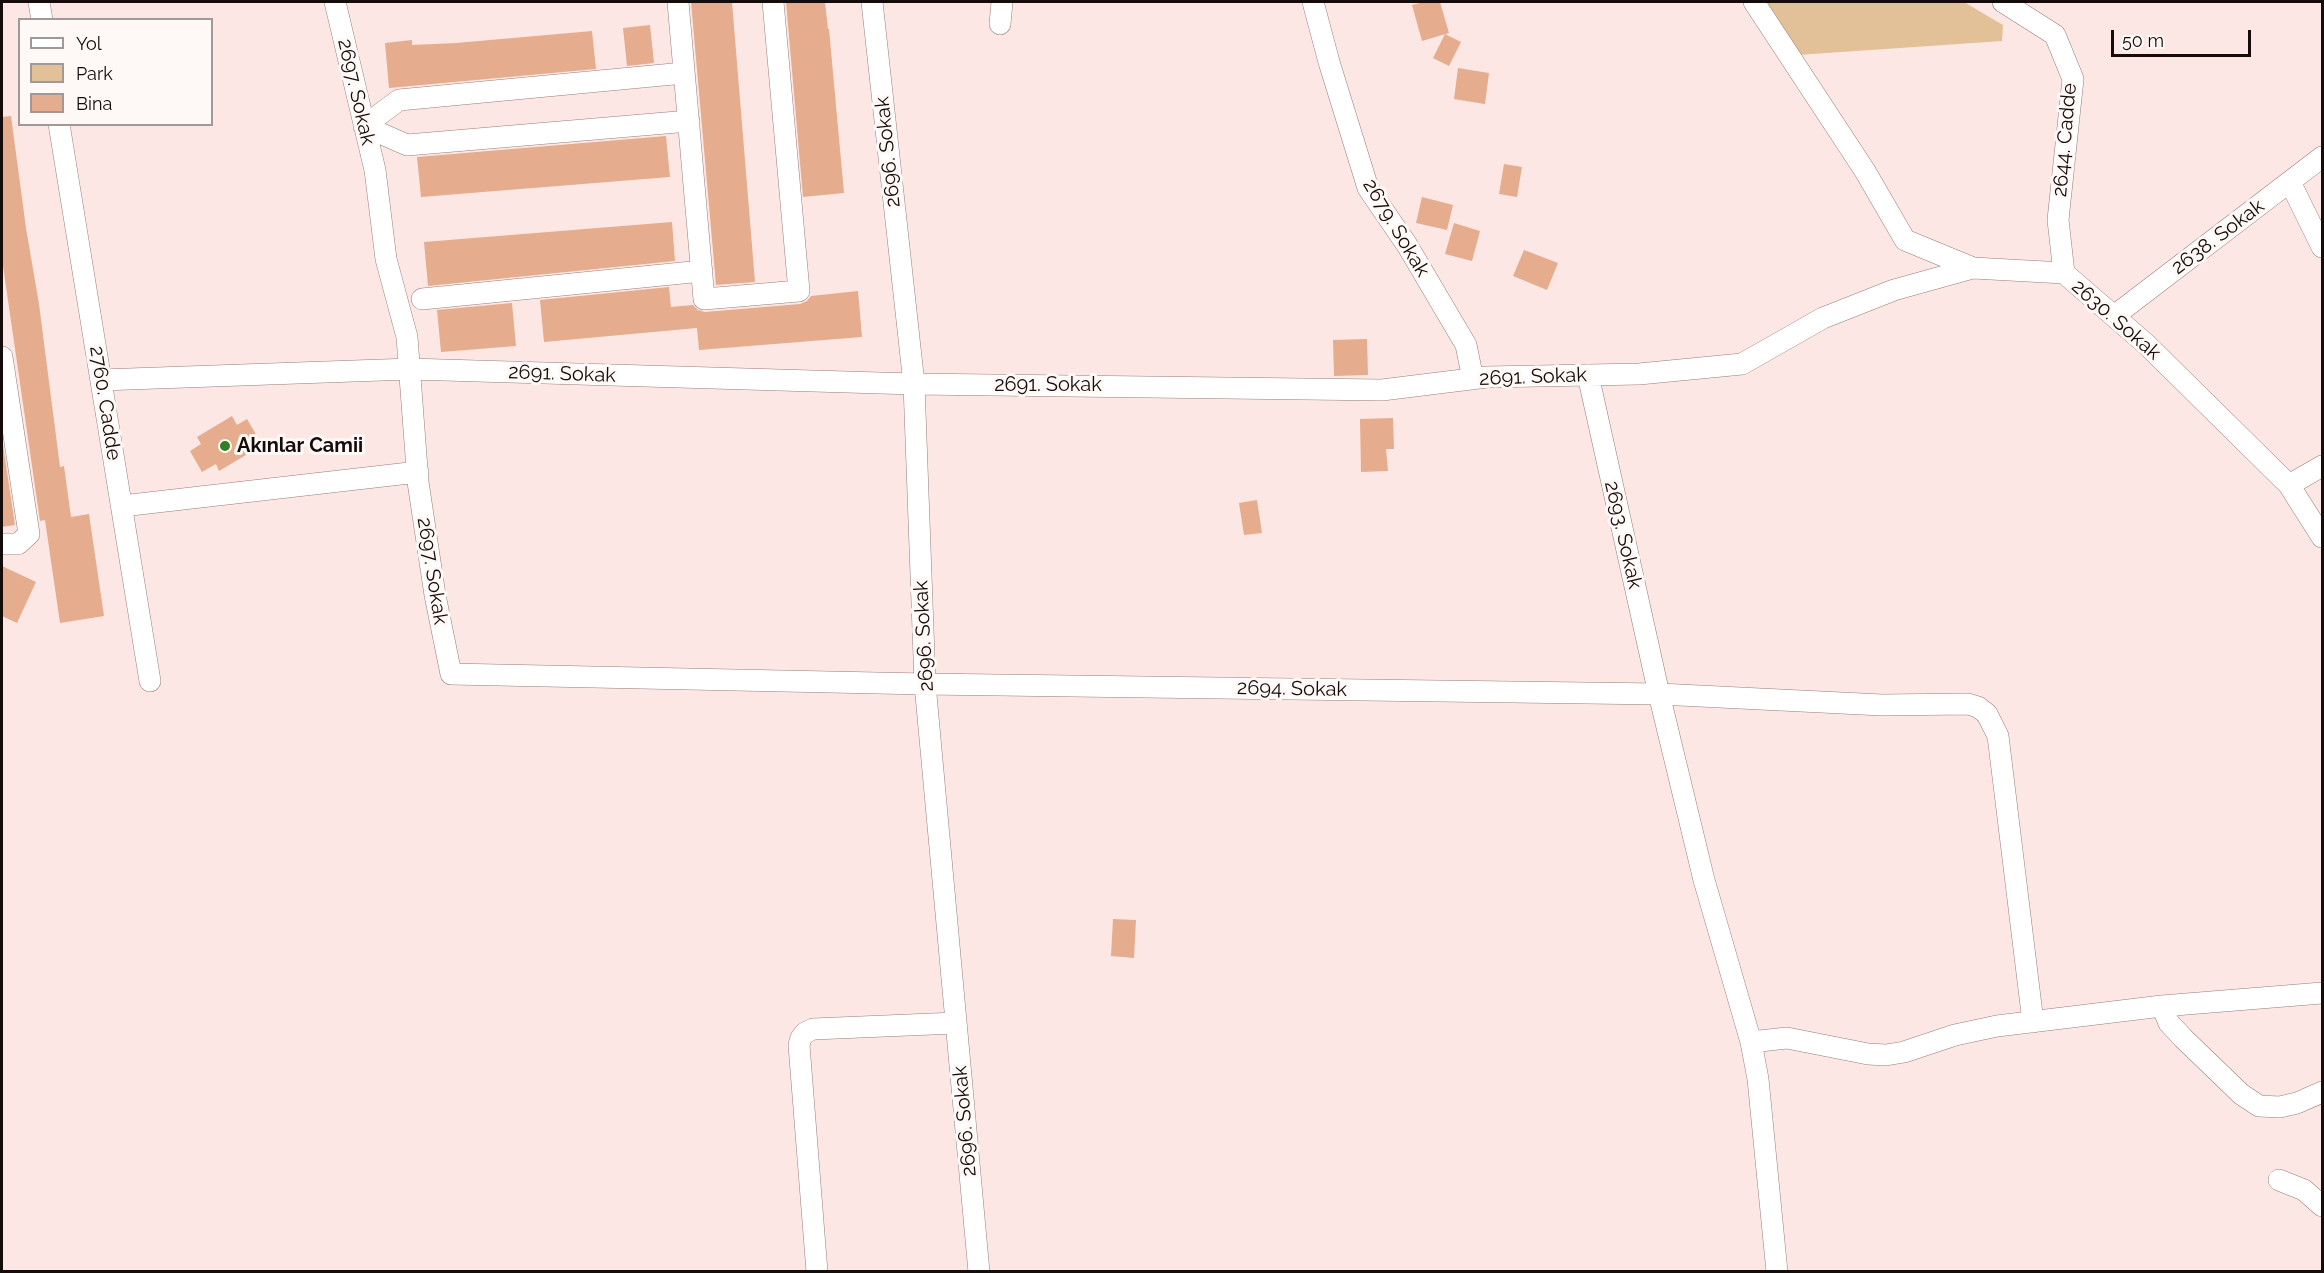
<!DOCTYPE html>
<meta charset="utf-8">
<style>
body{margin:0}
#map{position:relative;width:2324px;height:1273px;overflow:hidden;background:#fde7e4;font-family:Raleway,sans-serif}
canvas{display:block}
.frame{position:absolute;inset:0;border:3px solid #140b0a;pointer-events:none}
.legend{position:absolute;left:18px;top:18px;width:195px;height:108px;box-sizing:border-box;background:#fef8f7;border:2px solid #a09998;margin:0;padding:8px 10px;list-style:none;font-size:18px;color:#140b0a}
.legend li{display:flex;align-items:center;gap:12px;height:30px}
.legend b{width:30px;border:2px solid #a09998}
.scale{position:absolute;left:2111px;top:30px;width:140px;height:27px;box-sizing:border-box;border:3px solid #140b0a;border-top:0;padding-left:8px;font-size:18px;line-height:21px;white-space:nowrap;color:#140b0a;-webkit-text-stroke:4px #fef8f7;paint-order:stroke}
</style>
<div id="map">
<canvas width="2324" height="1273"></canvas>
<div class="frame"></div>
<ul class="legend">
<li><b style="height:8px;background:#fff"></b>Yol</li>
<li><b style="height:16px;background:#e3c198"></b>Park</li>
<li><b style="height:16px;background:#e5ac8d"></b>Bina</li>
</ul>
<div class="scale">50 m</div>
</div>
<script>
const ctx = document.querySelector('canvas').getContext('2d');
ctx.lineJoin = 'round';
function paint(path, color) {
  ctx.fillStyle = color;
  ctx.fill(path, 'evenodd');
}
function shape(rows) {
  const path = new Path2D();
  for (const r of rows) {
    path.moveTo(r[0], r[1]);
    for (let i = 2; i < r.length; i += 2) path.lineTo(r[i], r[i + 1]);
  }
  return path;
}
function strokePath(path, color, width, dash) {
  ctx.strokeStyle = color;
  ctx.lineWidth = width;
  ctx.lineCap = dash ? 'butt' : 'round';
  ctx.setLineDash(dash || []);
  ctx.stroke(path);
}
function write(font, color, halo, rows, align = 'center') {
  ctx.font = font + ' Raleway,sans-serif';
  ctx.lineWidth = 6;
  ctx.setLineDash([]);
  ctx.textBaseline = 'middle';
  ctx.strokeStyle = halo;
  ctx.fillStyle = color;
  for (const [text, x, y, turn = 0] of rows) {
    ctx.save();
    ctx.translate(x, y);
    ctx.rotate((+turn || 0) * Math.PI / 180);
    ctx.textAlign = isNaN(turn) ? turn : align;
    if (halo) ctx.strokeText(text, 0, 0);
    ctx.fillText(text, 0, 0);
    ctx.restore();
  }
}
paint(shape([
 [1767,2,1964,2,2003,25,2002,41,1798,55]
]), '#e3c198');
paint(shape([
 [691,2,732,2,755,282,716,285],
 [786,2,825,2,828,29,829,29,844,193,803,197],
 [1424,2,1440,2,1449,33,1422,41,1412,5],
 [650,25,654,63,627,66,623,28],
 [592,31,596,69,389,88,385,43,412,40,412,45,456,43],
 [1445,34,1461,42,1449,66,1433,58],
 [1458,68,1489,73,1485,104,1454,99],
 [11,116,26,228,39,304,60,467,64,466,71,517,89,514,104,616,60,623,45,520,40,521,2,259,2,117],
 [666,136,670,177,421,197,417,157],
 [1504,164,1522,167,1517,197,1499,194],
 [1422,197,1453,205,1447,230,1416,223],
 [672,222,675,261,428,286,424,242],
 [1454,223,1480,231,1472,261,1445,254],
 [1524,250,1558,263,1547,290,1513,276],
 [669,287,671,307,693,305,698,310,705,312,800,304,807,301,811,296,858,291,862,337,699,350,697,328,544,342,540,300],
 [512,303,516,346,441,352,437,310],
 [1367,339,1368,375,1334,376,1333,340],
 [232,416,237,425,247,419,257,436,250,440,256,449,219,471,216,464,202,472,190,451,201,444,197,437],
 [1393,418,1394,449,1386,449,1388,471,1361,472,1360,419],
 [2,438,15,525,2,527],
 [1257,500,1262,533,1244,535,1239,503],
 [2,566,36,582,17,623,2,616],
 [1113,919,1136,920,1134,958,1111,956]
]), '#e5ac8d');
const minor = shape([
 [39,2,42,20],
 [335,2,375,170,386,259,407,337,418,482,435,595,451,674,925,684,1659,694,1882,705,1968,704,1978,707,1987,714,1998,736,2033,1022],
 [678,2,704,299,799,291,773,2],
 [872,2,914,384,925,684,979,1272],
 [1313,2,1329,62,1368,188,1407,245,1466,345,1473,379],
 [1754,2,1865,171,1905,240,1973,268,2064,273,2146,344,2289,485,2322,537],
 [2003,2,2055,35,2073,79,2058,220,2064,273],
 [1000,24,1002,2],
 [684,73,399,100,364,126,407,145,689,121],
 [59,124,150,681],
 [2290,182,2322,247],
 [422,299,702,271],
 [2114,316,2322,157],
 [2,357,29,534,18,544,2,544],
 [1588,375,1659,694,1704,880,1751,1042,1758,1079,1777,1272],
 [101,380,410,369,914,384,1382,390,1487,377,1639,374,1742,364,1823,318,1894,290,1973,268],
 [2289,485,2322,466],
 [122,506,418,472],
 [2162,1006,2169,1023,2183,1038,2241,1094,2259,1106,2280,1107,2297,1103,2322,1092],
 [1751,1042,1787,1038,1868,1054,1886,1055,1904,1052,1955,1035,1997,1026,2162,1006,2322,993],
 [2279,1180,2304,1190,2322,1206],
 [817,1272,799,1045,801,1038,805,1033,813,1029,956,1023]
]);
strokePath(minor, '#967d7a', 22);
strokePath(minor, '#fff', 21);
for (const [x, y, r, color] of [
 [225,446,6,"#357e24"]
]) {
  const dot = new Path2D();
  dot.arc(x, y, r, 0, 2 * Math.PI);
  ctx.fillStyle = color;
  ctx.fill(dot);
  strokePath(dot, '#fef8f7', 2);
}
write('20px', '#140b0a', '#fef8f7', [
 ["2697. Sokak",356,92,77],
 ["2644. Cadde",2065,140,-85],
 ["2696. Sokak",888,152,-96],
 ["2679. Sokak",1396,228,59],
 ["2638. Sokak",2218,237,-37],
 ["2630. Sokak",2116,320,41],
 ["2691. Sokak",562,374,2],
 ["2691. Sokak",1533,377,-2],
 ["2691. Sokak",1048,385],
 ["2760. Cadde",105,403,81],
 ["2693. Sokak",1623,535,77],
 ["2697. Sokak",432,571,81],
 ["2696. Sokak",924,636,-93],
 ["2694. Sokak",1292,689,1],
 ["2696. Sokak",965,1121,-95]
]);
write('bold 20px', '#140b0a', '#fef8f7', [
 ["Akınlar Camii",237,446]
], 'left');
</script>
